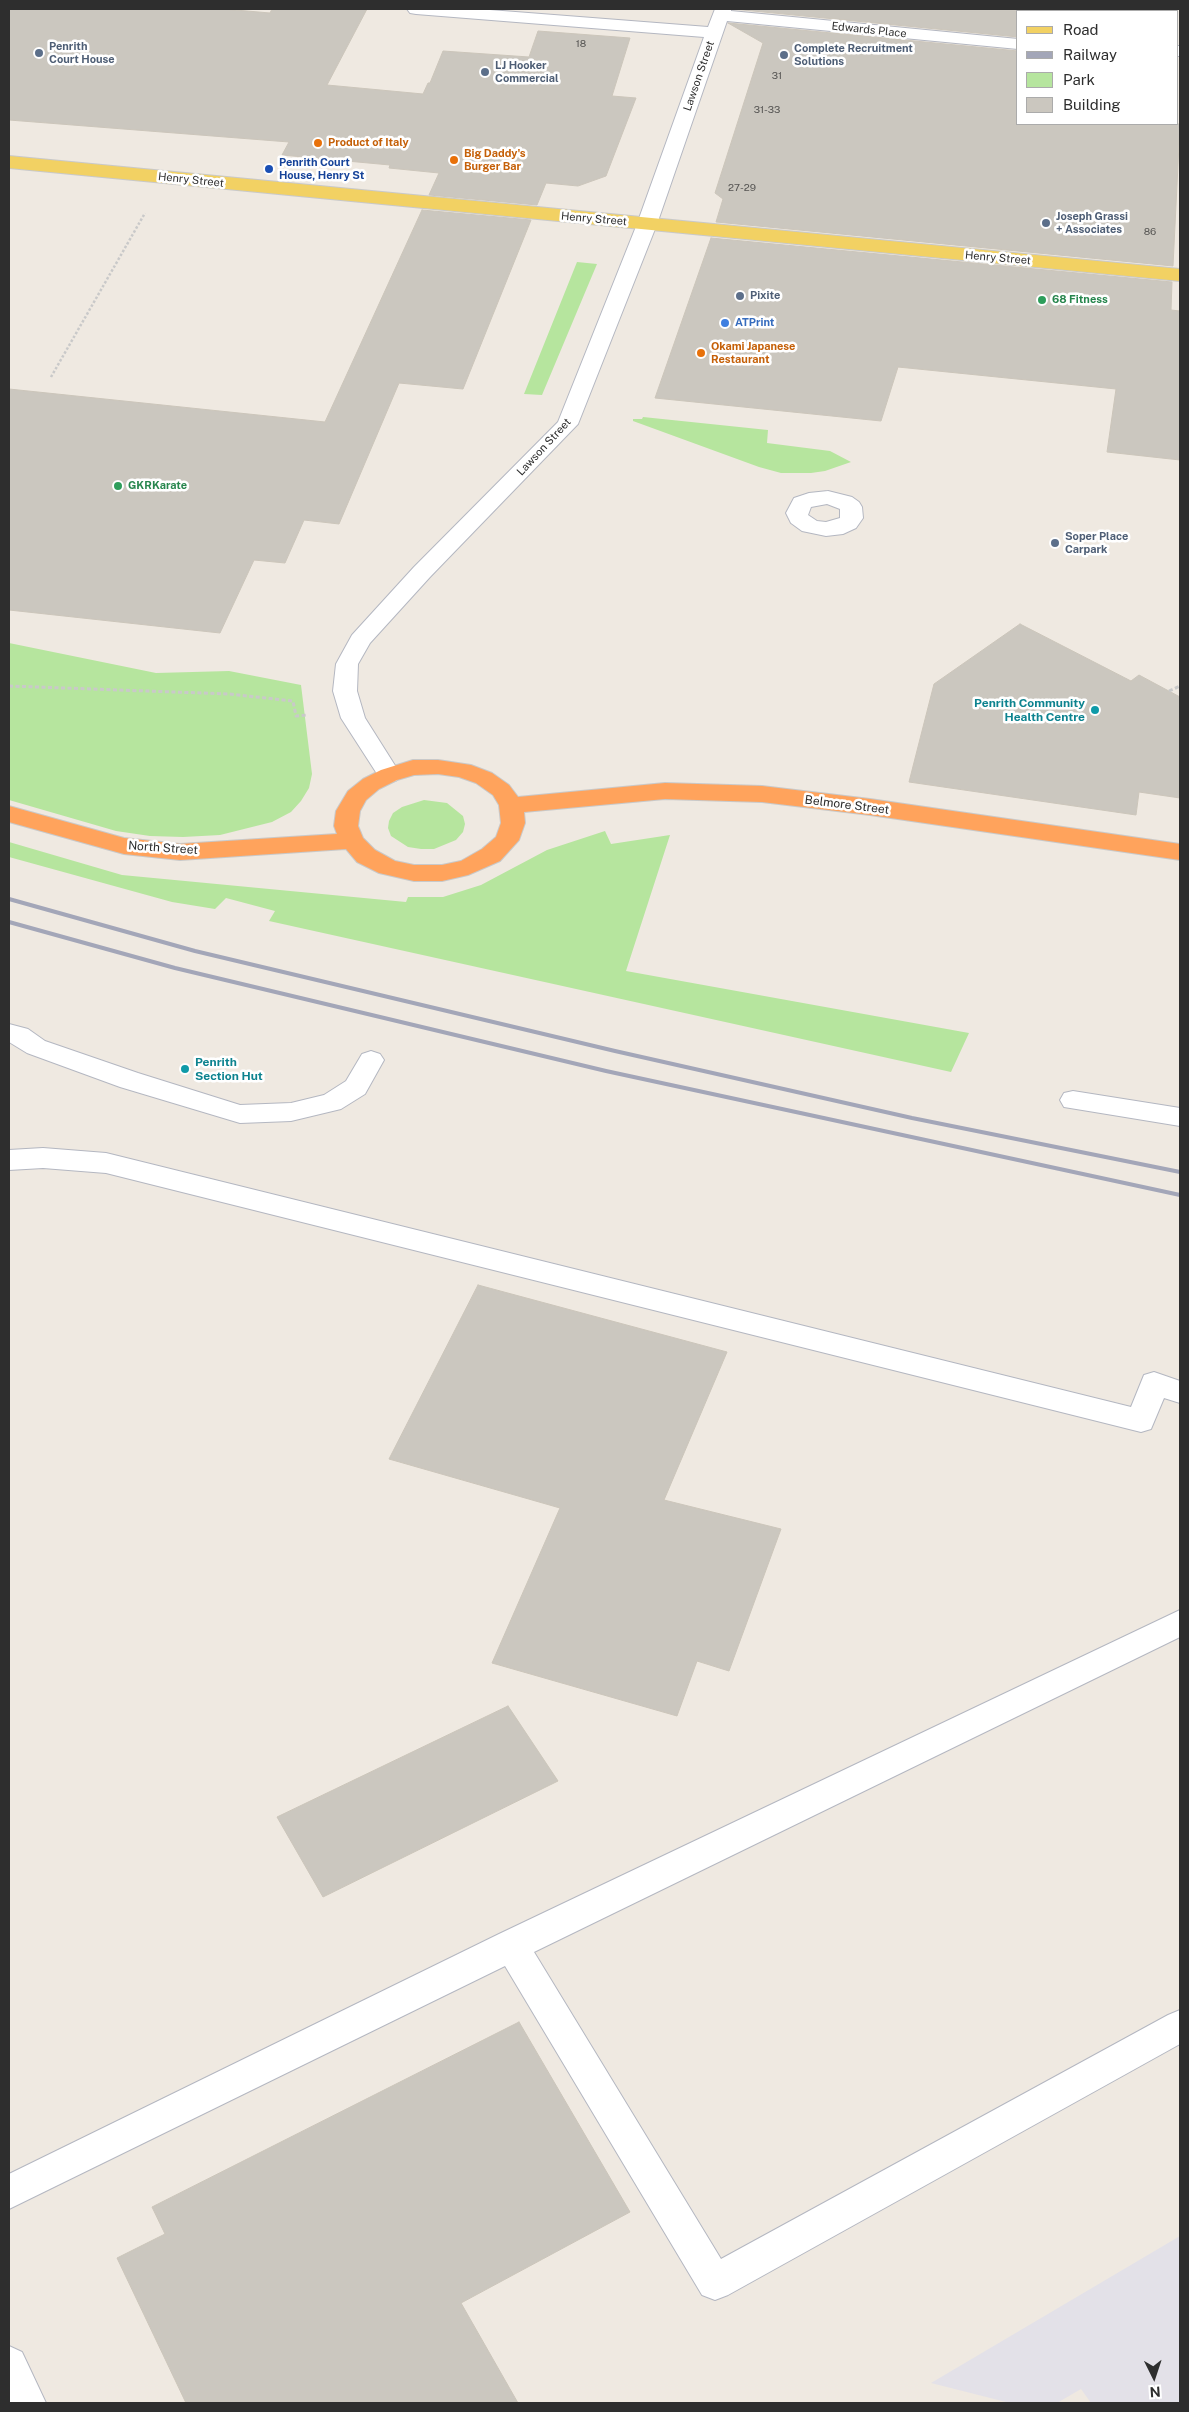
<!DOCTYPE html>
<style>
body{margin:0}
#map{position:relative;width:1189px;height:2412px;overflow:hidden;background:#efe9e1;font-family:"Public Sans",sans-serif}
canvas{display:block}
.frame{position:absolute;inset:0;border:10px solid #2e2e2e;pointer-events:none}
.legend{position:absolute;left:1016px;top:10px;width:162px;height:115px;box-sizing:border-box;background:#fff;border:1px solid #ababab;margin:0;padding:6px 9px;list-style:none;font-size:15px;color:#2e2e2e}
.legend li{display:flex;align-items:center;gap:10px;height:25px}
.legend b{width:25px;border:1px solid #ababab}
.north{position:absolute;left:1129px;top:2352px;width:50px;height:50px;-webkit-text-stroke:4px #fff;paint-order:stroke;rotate:176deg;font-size:14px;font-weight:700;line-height:20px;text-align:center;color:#2e2e2e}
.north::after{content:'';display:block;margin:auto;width:18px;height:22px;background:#2e2e2e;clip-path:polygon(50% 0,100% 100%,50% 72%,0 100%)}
</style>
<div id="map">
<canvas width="1189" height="2412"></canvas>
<div class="frame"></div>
<ul class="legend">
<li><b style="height:6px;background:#f2d163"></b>Road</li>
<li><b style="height:6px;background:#a3a6b8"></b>Railway</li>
<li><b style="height:14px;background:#b6e59e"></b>Park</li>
<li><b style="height:14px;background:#cbc7bf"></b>Building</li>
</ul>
<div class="north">N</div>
</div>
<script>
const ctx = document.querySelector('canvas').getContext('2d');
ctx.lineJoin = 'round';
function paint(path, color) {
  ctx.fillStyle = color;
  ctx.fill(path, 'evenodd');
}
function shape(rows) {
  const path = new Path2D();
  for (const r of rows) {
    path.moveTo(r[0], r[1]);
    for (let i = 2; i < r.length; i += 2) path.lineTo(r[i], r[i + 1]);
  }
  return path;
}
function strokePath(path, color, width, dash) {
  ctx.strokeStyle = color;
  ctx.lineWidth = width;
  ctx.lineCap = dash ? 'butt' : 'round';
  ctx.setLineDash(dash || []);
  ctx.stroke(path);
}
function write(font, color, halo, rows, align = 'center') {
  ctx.font = font + ' "Public Sans",sans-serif';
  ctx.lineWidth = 5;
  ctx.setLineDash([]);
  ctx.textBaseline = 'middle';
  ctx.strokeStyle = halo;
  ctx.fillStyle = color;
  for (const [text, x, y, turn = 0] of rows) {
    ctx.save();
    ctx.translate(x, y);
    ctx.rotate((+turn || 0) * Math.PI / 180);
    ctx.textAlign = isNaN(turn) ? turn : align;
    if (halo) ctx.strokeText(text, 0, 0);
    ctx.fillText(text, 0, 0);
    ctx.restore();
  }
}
paint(shape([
 [1180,2236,1180,2403,1091,2403,1081,2389,1057,2403,1010,2403,931,2383]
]), '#e3e1e8');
paint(shape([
 [577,262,597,264,542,395,524,394],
 [643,417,768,430,767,443,830,451,851,462,825,471,811,473,781,473,759,467,633,421,633,419,642,419],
 [9,643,156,673,229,671,301,685,312,774,309,788,301,801,291,812,272,822,220,835,183,837,150,836,116,831,9,800],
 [424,800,447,803,463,816,465,824,463,832,456,840,434,849,421,849,408,847,391,836,388,828,389,821,393,813,402,807],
 [605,831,611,844,670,835,626,971,969,1033,951,1072,269,921,275,911,226,898,215,909,172,902,9,857,9,842,122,875,406,902,408,897,443,897,481,885,547,850]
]), '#b6e59e');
const building = shape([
 [9,9,224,9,270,13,272,9,367,9,327,85,423,94,428,83,430,83,443,51,529,57,538,31,630,38,612,96,636,98,606,176,578,186,546,183,537,205,429,195,439,173,389,168,390,165,282,155,289,142,9,120,9,9],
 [733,9,1018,9,1018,37,733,9],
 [728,23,1018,51,1018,124,1180,124,1173,266,716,222,723,199,715,193,763,43,728,23],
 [422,210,531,220,463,389,399,383,339,524,304,520,285,563,254,560,220,633,9,610,9,389,325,422,422,210],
 [711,238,1172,282,1171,310,1180,311,1180,460,1107,452,1116,389,898,367,881,421,655,398,711,238],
 [1020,624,1131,681,1139,675,1180,697,1180,798,1139,792,1136,815,909,782,934,684,1020,624],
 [478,1285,727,1352,664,1500,781,1529,729,1671,697,1661,677,1716,492,1663,560,1508,389,1459,478,1285],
 [508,1706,558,1781,323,1897,277,1817,508,1706],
 [519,2022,630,2212,461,2303,518,2403,186,2403,117,2258,165,2234,152,2207,519,2022]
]);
paint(building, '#cbc7bf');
strokePath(building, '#cbc5ba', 1);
const minor = shape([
 [407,9,477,9,708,27,715,9,731,9,731,11,1018,39,1018,49,727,21,657,224,578,424,430,577,370,643,358,664,357,691,365,718,401,775,397,780,389,783,381,780,341,718,333,691,336,664,352,635,414,567,558,422,637,224,704,37,416,14,410,13,407,9],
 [1178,46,1180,46,1180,56,1178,56,1178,46],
 [828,491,852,497,859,502,862,507,863,518,856,528,843,534,826,536,802,531,791,523,786,513,794,498,809,493,828,491],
 [827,504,840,509,840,518,826,522,817,521,808,515,811,507,827,504],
 [9,1024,28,1029,45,1041,138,1073,240,1105,291,1103,324,1095,346,1081,362,1054,371,1051,380,1054,384,1060,365,1094,341,1109,291,1121,240,1123,120,1087,27,1053,9,1042,9,1024],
 [1073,1091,1180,1108,1180,1126,1064,1107,1060,1100,1064,1093,1073,1091],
 [43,1148,106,1153,1131,1407,1144,1375,1154,1372,1180,1381,1180,1403,1164,1398,1151,1429,1141,1432,106,1173,43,1168,9,1170,9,1150,43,1148],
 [1180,1610,1180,1637,534,1952,721,2259,1168,2015,1180,2010,1180,2044,728,2295,715,2300,702,2295,505,1966,9,2209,9,2174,499,1934,1180,1610],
 [9,2346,22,2352,46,2403,9,2403,9,2346]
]);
const major = shape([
 [9,156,1180,269,1180,281,9,168,9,156]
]);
const highway = shape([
 [413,760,438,760,471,765,492,773,509,785,518,797,665,783,762,786,870,799,1180,844,1180,860,870,815,762,802,665,799,524,812,525,823,519,840,500,861,468,875,442,881,414,881,379,873,357,862,346,849,180,860,124,854,9,822,9,806,124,838,180,844,337,834,334,826,336,811,348,791,363,779,381,770,413,760],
 [438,774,459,777,476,783,493,795,499,805,501,823,496,837,482,849,461,861,442,865,414,865,395,861,375,850,363,838,358,826,360,811,366,800,379,789,397,780,414,775,438,774]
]);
strokePath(minor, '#b4b7c1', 2);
strokePath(major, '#c9c9c9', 2);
strokePath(highway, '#c9c9c9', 2);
strokePath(shape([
 [51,377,145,213]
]), '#c9c9c9', 2.5, [2.5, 2]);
strokePath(shape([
 [9,686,229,694,293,701,296,716,307,715],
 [1169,691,1180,686]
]), '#c9c9c9', 3, [4, 2.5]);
paint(minor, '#fff');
paint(major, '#f2d163');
paint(highway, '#ffa35c');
strokePath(shape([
 [9,899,195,951,615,1051,912,1118,1180,1172],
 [9,922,175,968,606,1071,1180,1195]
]), '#a3a6b8', 4);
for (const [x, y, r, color] of [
 [39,53,5,"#5c6f8a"],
 [784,55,5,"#5c6f8a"],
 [485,72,5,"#5c6f8a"],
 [318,143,5,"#e8710a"],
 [454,160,5,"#e8710a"],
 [269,169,5,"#1a4fb4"],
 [1046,223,5,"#5c6f8a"],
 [740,296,5,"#5c6f8a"],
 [1042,300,5,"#2e9e5b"],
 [725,323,5,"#3f7fe0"],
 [701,353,5,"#e8710a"],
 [118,486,5,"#2e9e5b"],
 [1055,543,5,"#5c6f8a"],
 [1095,710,5,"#0f9aa8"],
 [185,1069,5,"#0f9aa8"]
]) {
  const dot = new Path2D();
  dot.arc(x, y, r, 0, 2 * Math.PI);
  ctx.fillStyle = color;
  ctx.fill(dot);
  strokePath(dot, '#fff', 2);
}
write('10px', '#555452', null, [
 ["18",581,44],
 ["31",777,76],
 ["31-33",767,110],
 ["27-29",742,188],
 ["86",1150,232]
]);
write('11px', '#2e2e2e', '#fff', [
 ["Edwards Place",869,30,6],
 ["Lawson Street",699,76,-71],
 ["Henry Street",191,180,6],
 ["Henry Street",594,219,5],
 ["Henry Street",998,258,5],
 ["Lawson Street",544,447,-47]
]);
write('bold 11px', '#4e5e75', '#fff', [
 ["Penrith",49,47],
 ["Court House",49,60],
 ["Complete Recruitment",794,49],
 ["Solutions",794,62],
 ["LJ Hooker",495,66],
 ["Commercial",495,79],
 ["Joseph Grassi",1056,217],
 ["+ Associates",1056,230],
 ["Pixite",750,296],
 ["Soper Place",1065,537],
 ["Carpark",1065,550]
], 'left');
write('bold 11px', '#c56008', '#fff', [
 ["Product of Italy",328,143],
 ["Big Daddy's",464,154],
 ["Burger Bar",464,167],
 ["Okami Japanese",711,347],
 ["Restaurant",711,360]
], 'left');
write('bold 11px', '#164399', '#fff', [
 ["Penrith Court",279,163],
 ["House, Henry St",279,176]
], 'left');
write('bold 11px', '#27864d', '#fff', [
 ["68 Fitness",1052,300],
 ["GKRKarate",128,486]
], 'left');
write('bold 11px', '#366cbe', '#fff', [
 ["ATPrint",735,323]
], 'left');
write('bold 12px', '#0d838f', '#fff', [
 ["Penrith Community",1085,703],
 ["Health Centre",1085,717],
 ["Penrith",195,1062,"left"],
 ["Section Hut",195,1076,"left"]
], 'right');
write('12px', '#2e2e2e', '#fff', [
 ["Belmore Street",847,805,7],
 ["North Street",163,848,4]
]);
</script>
